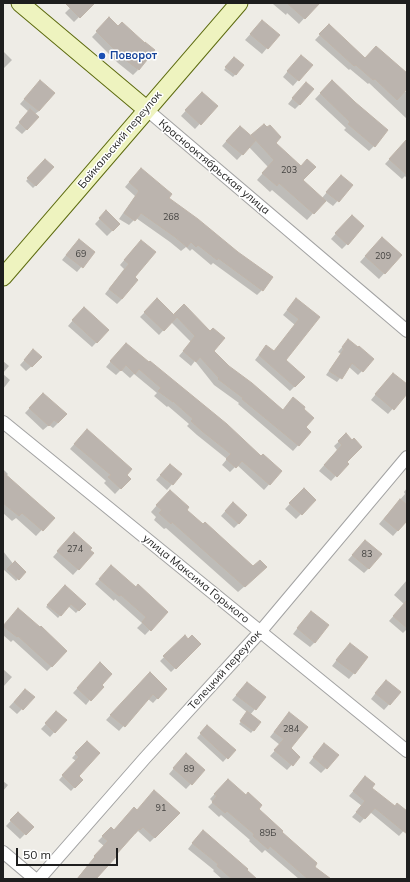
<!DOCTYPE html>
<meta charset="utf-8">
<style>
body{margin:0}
#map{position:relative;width:410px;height:882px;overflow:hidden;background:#eeece6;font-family:Mulish,sans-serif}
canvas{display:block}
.frame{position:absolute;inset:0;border:4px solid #1e1e1e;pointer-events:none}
.scale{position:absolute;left:16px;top:848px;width:102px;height:18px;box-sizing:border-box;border:2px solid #1e1e1e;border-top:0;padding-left:5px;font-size:12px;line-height:14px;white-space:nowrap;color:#1e1e1e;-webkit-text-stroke:3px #fff;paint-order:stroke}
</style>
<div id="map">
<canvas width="410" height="882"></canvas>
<div class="frame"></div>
<div class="scale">50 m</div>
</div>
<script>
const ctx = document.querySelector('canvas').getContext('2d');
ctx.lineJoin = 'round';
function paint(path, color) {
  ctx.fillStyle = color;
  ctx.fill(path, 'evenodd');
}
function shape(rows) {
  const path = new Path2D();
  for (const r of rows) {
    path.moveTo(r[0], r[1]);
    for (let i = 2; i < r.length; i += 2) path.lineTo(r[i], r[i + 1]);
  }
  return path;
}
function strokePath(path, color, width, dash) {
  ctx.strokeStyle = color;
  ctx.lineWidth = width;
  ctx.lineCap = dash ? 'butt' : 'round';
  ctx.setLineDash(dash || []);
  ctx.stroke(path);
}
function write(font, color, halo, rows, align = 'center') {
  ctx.font = font + ' Mulish,sans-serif';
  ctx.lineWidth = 3;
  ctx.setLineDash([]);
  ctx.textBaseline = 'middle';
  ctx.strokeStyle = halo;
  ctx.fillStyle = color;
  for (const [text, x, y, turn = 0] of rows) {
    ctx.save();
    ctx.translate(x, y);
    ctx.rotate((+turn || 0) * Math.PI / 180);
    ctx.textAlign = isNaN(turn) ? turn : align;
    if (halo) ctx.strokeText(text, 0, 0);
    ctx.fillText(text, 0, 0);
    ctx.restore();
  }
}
paint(shape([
 [75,3,87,3,90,6,74,22,65,13],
 [274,3,318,3,299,24,287,13,286,15,273,4],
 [109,19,118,27,138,70,133,75,118,63,92,37],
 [262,21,278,35,262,54,245,40],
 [329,25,365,59,407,76,407,87,404,90,407,93,407,119,369,83,368,84,350,69,349,70,315,40],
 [3,51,12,60,3,69],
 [232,60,243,66,233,77,224,70],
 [296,61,311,65,293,86,283,77],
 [332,81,374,146,369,151,344,130,346,128,315,99],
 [35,87,39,111,35,114,27,129,22,134,15,128,29,112,20,104],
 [301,88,300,104,295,109,288,104],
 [197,98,216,106,195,129,181,116],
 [264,125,275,143,302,180,322,198,336,181,352,185,333,206,325,200,307,220,272,190,270,192,257,180,268,167,249,147,237,160,222,146,234,132,251,137],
 [398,150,407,150,407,179,405,176,402,179,385,164],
 [45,160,53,168,33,188,26,181],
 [136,174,238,253,271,277,262,290,257,295,213,263,211,265,192,249,190,251,186,247,181,251,170,242,136,218,129,225,119,219,135,196,125,187],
 [106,212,119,224,107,236,95,224],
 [347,221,347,244,342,249,331,239],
 [377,243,401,255,379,279,360,262],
 [74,245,94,252,77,272,62,260],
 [136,246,133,277,122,299,117,304,105,294,124,269,120,265],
 [296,299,319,317,285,360,295,386,290,391,255,360,266,346,274,352,295,325,283,315],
 [157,300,173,316,184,305,212,351,229,367,310,432,293,451,238,404,239,403,214,385,195,361,191,366,179,356,191,342,171,322,159,335,140,317],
 [79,313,108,330,92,347,68,326],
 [344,345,362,371,358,375,349,367,337,382,326,375,341,354,338,352],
 [121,349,261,458,281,471,264,490,237,465,230,472,222,465,227,459,197,435,187,426,189,424,168,406,167,407,154,396,157,393,134,374,130,378,121,370,116,375,106,367],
 [28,356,32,366,26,371,20,365],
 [3,361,9,366,3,373],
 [3,374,10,380,3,389],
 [388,379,407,386,407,393,388,414,371,400],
 [38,399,58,423,53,428,49,425,43,430,25,413],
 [82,435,129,479,115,494,104,483,106,481,70,449],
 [346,435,345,462,347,464,331,481,319,471,337,450,334,446],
 [3,469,8,474,6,476,53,518,36,536,16,518,12,521,3,513],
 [165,470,181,474,167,490,156,480],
 [407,488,407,520,393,536,379,524,405,494,404,492],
 [304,489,315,500,296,519,285,509],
 [164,497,186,510,260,573,238,592,166,528,164,529,154,520,156,517,151,512],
 [228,508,246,516,234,528,221,516],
 [69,539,92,554,73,575,53,557],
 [365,541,369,568,364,573,348,560],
 [3,551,22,575,16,581,3,569],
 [106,572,167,612,145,635,137,628,142,623,115,599,114,601,95,584],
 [407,580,407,629,403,633,389,621,404,604,394,595],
 [65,586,84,604,76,613,68,606,58,618,46,607],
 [13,615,52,666,47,671,13,640,11,642,3,635,3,627],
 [306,617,315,642,310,647,293,634],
 [185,637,188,640,200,644,171,672,160,661],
 [345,649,367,658,349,679,332,666],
 [96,668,101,685,86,705,73,693],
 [3,669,12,677,3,687],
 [145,679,166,689,153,703,148,699,119,731,106,720],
 [247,683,265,697,250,715,260,722,251,733,239,724,248,713,232,700],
 [381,686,400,692,384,710,371,699],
 [20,695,22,709,17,714,9,707],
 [57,712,65,720,50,737,41,729],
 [284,719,289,749,299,757,287,770,270,756,280,745,270,737],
 [203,731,234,750,223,762,197,738],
 [83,746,78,776,81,780,71,791,59,780,76,761,72,758],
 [319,750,326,768,321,773,309,763],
 [181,760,204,770,186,789,169,774],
 [3,781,8,785,3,791],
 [361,782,371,788,394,807,407,813,407,827,399,836,370,812,360,823,352,817,362,806,349,796],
 [223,785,257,809,313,867,329,879,299,879,265,850,262,853,249,841,250,840,221,815,219,817,208,807,213,802,210,799],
 [137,811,162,830,150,842,138,831,135,834,134,833,95,879,77,879,90,862,104,846,98,841,111,828,114,831],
 [18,813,32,827,20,839,6,826],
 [198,836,256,879,222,879,213,871,214,870,188,849]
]), '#0003');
const building = shape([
 [65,3,95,3,80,18,65,3],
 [287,3,320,3,305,19,287,3],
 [109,17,118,26,122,22,145,43,145,42,155,50,139,70,123,58,96,31,109,17],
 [262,20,280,35,268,49,250,34,262,20],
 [329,24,365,58,376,46,407,73,407,89,397,100,375,79,373,80,356,65,354,66,319,34,329,24],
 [301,55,313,65,299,81,287,71,301,55],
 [234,57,244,65,236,75,225,67,234,57],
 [40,80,55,93,39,111,24,99,40,80],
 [332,80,355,102,388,130,375,147,348,124,350,122,320,93,332,80],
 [306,82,314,89,300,105,292,98,306,82],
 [202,92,218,106,201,125,185,110,202,92],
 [30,109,39,117,27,130,19,122,30,109],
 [264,124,267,127,270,125,281,137,276,143,301,166,307,159,316,167,303,180,326,201,314,214,279,183,277,186,262,173,274,160,251,135,264,124],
 [240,126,256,140,243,155,226,141,240,126],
 [407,139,407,175,389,159,407,139],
 [45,159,54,167,36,186,27,178,45,159],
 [141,168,172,194,169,198,198,219,238,252,273,277,263,291,218,258,217,260,198,245,196,247,191,242,187,247,175,237,141,213,135,221,124,213,139,191,129,182,141,168],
 [341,175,353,185,339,202,326,192,341,175],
 [106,210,120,224,113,231,99,218,106,210],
 [352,215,364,226,348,245,335,233,352,215],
 [382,237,402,255,385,274,365,256,382,237],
 [79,239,95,252,83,268,66,255,79,239],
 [141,240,156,252,135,277,138,280,122,299,109,289,129,264,124,260,141,240],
 [157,298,175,316,174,314,184,304,210,331,213,328,225,338,214,351,229,366,252,383,283,410,293,397,305,407,304,409,314,418,306,427,311,432,299,446,242,399,243,398,218,379,219,378,200,357,196,362,183,351,195,336,177,317,164,331,144,312,157,298],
 [296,298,320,317,286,360,305,377,295,387,259,355,266,345,274,351,299,319,287,310,296,298],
 [84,307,109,330,97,343,72,320,84,307],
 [348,339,358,347,359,346,374,359,363,372,352,363,342,379,329,371,344,349,342,347,348,339],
 [126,343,149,362,150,361,227,424,261,456,263,454,282,471,270,485,242,461,236,468,226,459,231,454,202,431,191,421,193,419,173,401,173,402,158,391,161,388,139,369,135,374,126,365,121,371,110,361,126,343],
 [33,349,42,357,32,367,24,360,33,349],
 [393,373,407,384,407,394,394,410,375,394,393,373],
 [43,393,67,414,58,423,54,420,49,426,29,408,43,393],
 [87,429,132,469,127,475,131,479,121,489,108,477,111,475,74,444,87,429],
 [346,433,352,440,354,438,362,447,347,462,349,464,337,477,324,465,342,445,338,441,346,433],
 [170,464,182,474,173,485,160,475,170,464],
 [3,472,55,518,43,531,22,513,19,516,3,503,3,472],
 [304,488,316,500,302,515,289,503,304,488],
 [170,490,189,507,187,510,203,524,205,522,253,566,260,560,267,567,245,587,172,522,171,524,159,513,162,510,156,505,170,490],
 [400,499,407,505,407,521,398,531,384,519,400,499],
 [233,502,247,515,239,524,225,511,233,502],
 [74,532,92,548,90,550,94,553,79,570,57,551,74,532],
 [365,540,382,554,369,569,352,555,365,540],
 [15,561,26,572,19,580,7,569,15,561],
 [111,565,136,587,138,584,168,612,151,631,142,622,146,617,121,595,119,596,99,579,111,565],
 [65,585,86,604,79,611,71,604,61,616,47,605,65,585],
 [407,600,407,628,393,616,407,600],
 [18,608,40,627,41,626,67,651,52,667,18,636,17,637,3,626,18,608],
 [311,611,329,625,315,643,297,628,311,611],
 [185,635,188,639,192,635,201,644,176,669,163,656,185,635],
 [350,643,368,657,355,674,336,660,350,643],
 [100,662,112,674,102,685,104,687,91,701,77,688,100,662],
 [150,672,167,689,158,699,153,694,125,727,110,715,150,672],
 [386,680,401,692,390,705,375,693,386,680],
 [247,682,266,697,256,710,236,695,247,682],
 [25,689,35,697,23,710,14,702,25,689],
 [56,711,67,720,55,733,45,723,56,711],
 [247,711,261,722,254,731,240,721,247,711],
 [289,712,308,727,291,748,300,757,293,766,274,750,284,739,274,732,289,712],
 [207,725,236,750,228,759,200,733,207,725],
 [87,741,100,753,79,776,83,780,75,788,62,775,79,757,75,753,87,741],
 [324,743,339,755,327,769,313,757,324,743],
 [186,753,205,770,192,785,173,768,186,753],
 [365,776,375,784,372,788,395,806,397,803,407,811,407,834,375,808,365,819,356,812,365,801,353,791,365,776],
 [228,779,246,795,248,792,262,805,259,809,283,831,282,832,317,863,315,867,331,879,308,879,270,846,268,849,253,836,254,834,227,811,225,813,212,802,217,796,214,794,228,779],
 [154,790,180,813,155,838,143,827,140,830,139,829,115,856,116,857,96,879,77,879,95,857,94,856,108,841,102,836,111,827,114,830,134,807,137,810,154,790],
 [18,812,34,827,26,835,10,820,18,812],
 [203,830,248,869,247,870,257,879,232,879,217,866,218,864,192,843,203,830]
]);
paint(building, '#bbb4ae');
strokePath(building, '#bfb4a9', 1);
const street = shape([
 [146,109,407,331],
 [3,422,407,751],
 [3,852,35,879],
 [39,879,145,758,260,632,407,457]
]);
const secondary = shape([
 [20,3,146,109],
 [3,277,239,3]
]);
strokePath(street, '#a2a2a2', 14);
strokePath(secondary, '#5d6b0f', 19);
strokePath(street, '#fff', 12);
strokePath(secondary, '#eef3bf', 17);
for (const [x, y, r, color] of [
 [102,56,4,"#1a4fb4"]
]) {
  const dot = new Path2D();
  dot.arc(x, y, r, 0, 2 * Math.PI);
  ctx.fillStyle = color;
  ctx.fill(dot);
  strokePath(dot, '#fff', 1.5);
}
write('9px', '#454442', null, [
 ["203",289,170],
 ["268",171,217],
 ["69",81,254],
 ["209",383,256],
 ["274",75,549],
 ["83",367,554],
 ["284",291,729],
 ["89",189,769],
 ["91",161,808],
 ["89Б",268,833]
]);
write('bold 11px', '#164399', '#fff', [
 ["Поворот",110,56]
], 'left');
write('11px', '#1e1e1e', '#fff', [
 ["Байкальский переулок",120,140,-50],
 ["Краснооктябрьская улица",214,167,40],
 ["улица Максима Горького",196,579,39],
 ["Телецкий переулок",225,670,-48]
]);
</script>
